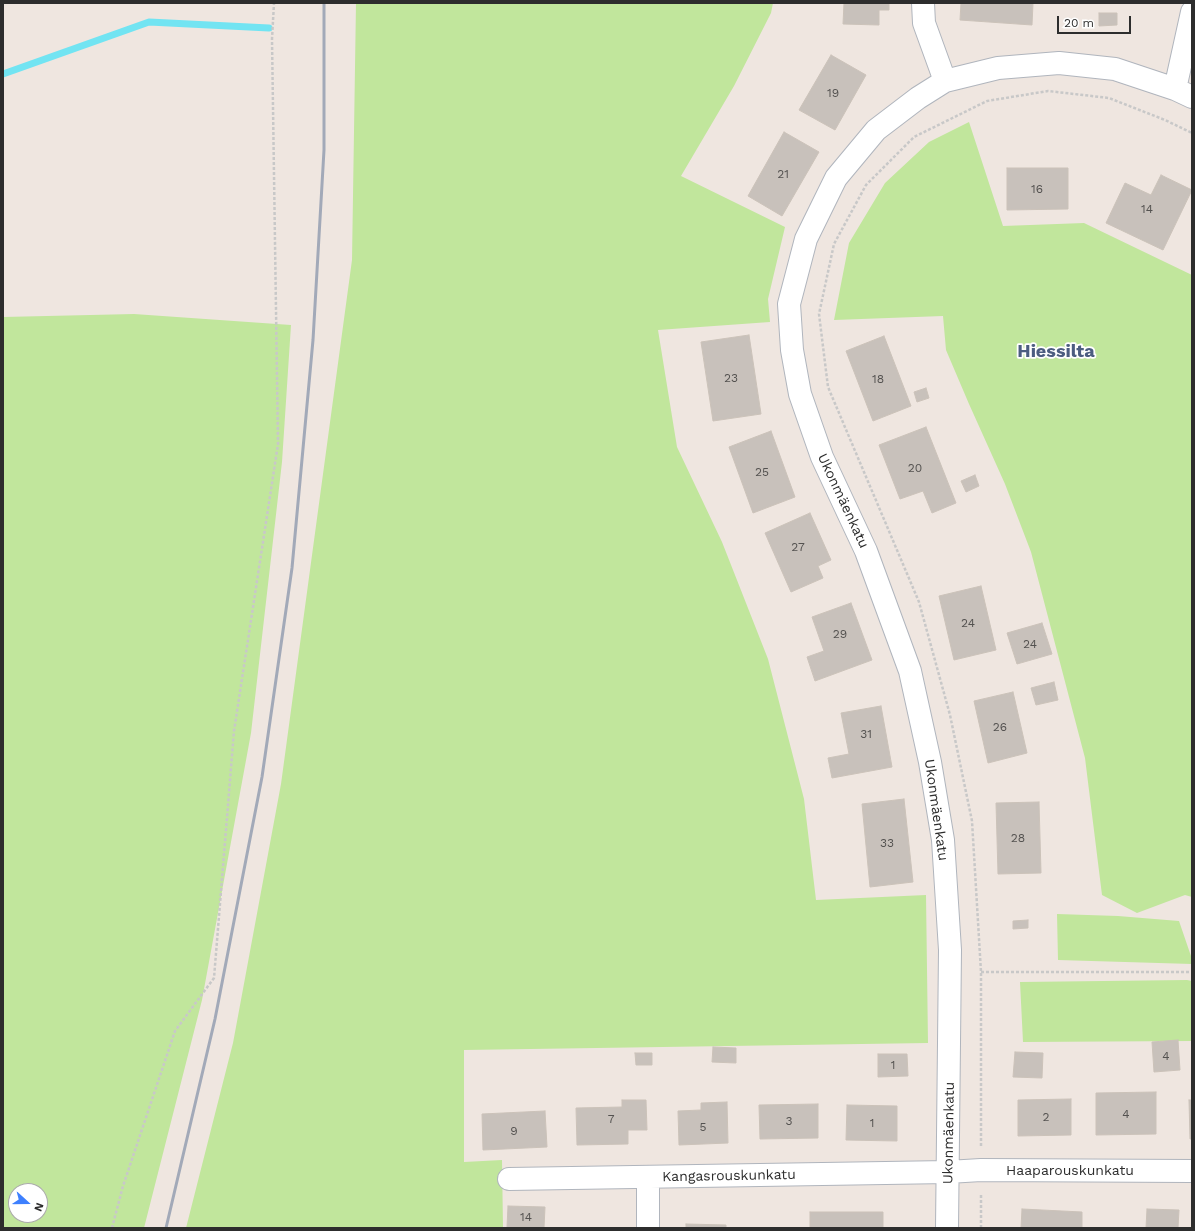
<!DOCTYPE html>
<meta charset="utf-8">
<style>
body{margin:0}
#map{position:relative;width:1195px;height:1231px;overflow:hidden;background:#efe6e0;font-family:"Work Sans",sans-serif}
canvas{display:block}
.frame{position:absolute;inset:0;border:4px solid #2d2d2d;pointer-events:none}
.north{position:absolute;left:8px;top:1183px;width:40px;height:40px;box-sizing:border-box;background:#fff;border:1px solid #ababab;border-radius:50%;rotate:111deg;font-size:11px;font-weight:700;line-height:16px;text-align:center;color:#2d2d2d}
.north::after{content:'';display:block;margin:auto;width:14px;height:18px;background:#3e80fe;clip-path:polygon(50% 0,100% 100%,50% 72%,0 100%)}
.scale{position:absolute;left:1057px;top:16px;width:74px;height:18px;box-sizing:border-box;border:2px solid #2d2d2d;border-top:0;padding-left:5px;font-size:12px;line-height:14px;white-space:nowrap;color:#2d2d2d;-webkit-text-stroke:3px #fff;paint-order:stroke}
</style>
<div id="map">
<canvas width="1195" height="1231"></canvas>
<div class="frame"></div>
<div class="north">N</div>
<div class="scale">20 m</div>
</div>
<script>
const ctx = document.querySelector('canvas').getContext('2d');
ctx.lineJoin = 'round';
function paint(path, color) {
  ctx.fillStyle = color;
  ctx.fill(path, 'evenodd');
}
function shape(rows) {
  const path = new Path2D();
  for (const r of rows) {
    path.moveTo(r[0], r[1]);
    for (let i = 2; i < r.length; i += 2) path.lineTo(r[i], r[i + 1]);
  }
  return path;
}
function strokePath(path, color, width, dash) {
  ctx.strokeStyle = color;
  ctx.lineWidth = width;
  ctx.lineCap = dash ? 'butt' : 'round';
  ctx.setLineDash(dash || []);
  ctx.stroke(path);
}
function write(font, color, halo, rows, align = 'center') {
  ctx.font = font + ' "Work Sans",sans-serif';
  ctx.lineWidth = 3.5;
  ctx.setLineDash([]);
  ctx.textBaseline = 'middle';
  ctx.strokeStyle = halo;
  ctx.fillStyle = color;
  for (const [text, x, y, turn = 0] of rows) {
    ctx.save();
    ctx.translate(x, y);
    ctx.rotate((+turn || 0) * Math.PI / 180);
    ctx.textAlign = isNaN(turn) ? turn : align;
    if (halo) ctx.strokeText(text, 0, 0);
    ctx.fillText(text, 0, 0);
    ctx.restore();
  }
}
paint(shape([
 [356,3,773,3,771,13,734,86,681,176,785,227,768,299,770,322,658,330,677,447,722,542,768,659,804,799,816,900,926,895,928,1043,464,1050,464,1162,502,1160,503,1228,186,1228,233,1043,281,784,352,260],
 [969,122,1003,226,1084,223,1192,275,1192,897,1185,895,1137,913,1102,895,1085,758,1031,552,1005,484,969,404,946,350,943,316,834,320,849,243,885,183,929,142],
 [134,314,291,325,282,462,251,733,202,1000,144,1228,3,1228,3,317],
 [16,1191,40,1191,40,1215,16,1215],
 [1057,914,1118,916,1179,921,1192,959,1192,964,1058,960],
 [1187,980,1192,981,1192,1041,1023,1042,1020,982]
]), '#c1e69c');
strokePath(shape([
 [3,74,149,22,269,28]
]), '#72e4f2', 7);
const building = shape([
 [844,3,889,3,889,10,879,10,879,25,843,24,844,3],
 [961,3,1033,3,1032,25,960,20,961,3],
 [1099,13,1117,13,1117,25,1099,26,1099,13],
 [831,55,866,75,835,130,799,110,831,55],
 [784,132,819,152,782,216,748,196,784,132],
 [1007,168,1068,168,1068,209,1007,210,1007,168],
 [1161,175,1192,190,1163,250,1106,223,1125,183,1151,195,1161,175],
 [749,335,761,414,713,421,701,342,749,335],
 [884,336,911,406,873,421,846,351,884,336],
 [926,388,929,398,917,402,914,392,926,388],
 [926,427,956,503,932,513,923,491,900,499,879,445,926,427],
 [771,431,795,497,753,513,729,447,771,431],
 [975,475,979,486,966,492,961,481,975,475],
 [810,513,831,560,818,566,823,578,791,592,765,533,810,513],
 [981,586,996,650,954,660,939,596,981,586],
 [851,603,872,660,815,681,807,657,824,651,812,617,851,603],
 [1042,623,1052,654,1017,664,1007,633,1042,623],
 [1054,682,1058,700,1036,705,1031,688,1054,682],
 [1013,692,1027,753,988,763,974,701,1013,692],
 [881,706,892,767,832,778,828,758,849,754,841,713,881,706],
 [904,799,913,882,870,887,862,804,904,799],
 [1039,802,1041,873,998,874,996,803,1039,802],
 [1028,920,1028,928,1013,929,1013,921,1028,920],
 [1178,1040,1180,1070,1154,1072,1152,1042,1178,1040],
 [713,1047,736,1048,736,1063,712,1062,713,1047],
 [1015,1052,1043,1053,1042,1078,1013,1077,1015,1052],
 [635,1053,652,1053,652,1065,636,1065,635,1053],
 [878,1054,907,1054,908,1076,878,1077,878,1054],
 [1156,1092,1156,1134,1096,1135,1096,1093,1156,1092],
 [1071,1099,1071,1135,1018,1136,1018,1100,1071,1099],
 [622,1100,646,1100,647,1130,628,1130,628,1144,577,1145,576,1108,622,1107,622,1100],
 [1189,1100,1192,1100,1192,1139,1190,1139,1189,1100],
 [727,1102,728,1143,679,1145,678,1111,701,1110,701,1103,727,1102],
 [818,1104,818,1138,760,1139,759,1105,818,1104],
 [847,1105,897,1106,897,1141,846,1140,847,1105],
 [545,1111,547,1147,483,1150,482,1114,545,1111],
 [508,1206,545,1207,544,1228,507,1227,508,1206],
 [1022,1209,1082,1212,1082,1228,1021,1228,1022,1209],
 [1147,1209,1179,1210,1178,1228,1146,1228,1147,1209],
 [810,1212,883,1212,883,1228,810,1228,810,1212],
 [686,1224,726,1225,726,1228,686,1228,686,1224]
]);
paint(building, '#c8c1bb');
strokePath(building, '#cbc2b9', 1);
const street = shape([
 [923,3,924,23,945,81],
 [1175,89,1192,12],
 [648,1177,648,1228],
 [509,1179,948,1172,981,1170,1192,1171],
 [947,1228,950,950,943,840,930,762,910,671,866,551,822,457,800,394,792,350,789,304,806,239,836,178,876,130,918,98,945,81,998,68,1059,63,1115,69,1175,89,1192,97]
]);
strokePath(street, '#b0b5bd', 24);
strokePath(shape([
 [981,972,1192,972],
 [981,1146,981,972,972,821,950,715,919,602,828,387,819,314,834,244,866,185,914,137,987,101,1048,91,1109,98,1165,120,1192,133],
 [112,1228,123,1186,175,1031,214,978,234,731,278,444,272,39,274,3],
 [981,1228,981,1193]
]), '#c8c8c8', 2.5, [3, 2]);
strokePath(street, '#fff', 22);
strokePath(shape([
 [166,1228,215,1019,262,777,292,568,313,340,324,150,324,3]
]), '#a2a9b8', 3);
write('12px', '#545250', null, [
 ["19",833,93],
 ["21",783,174],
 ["16",1037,189],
 ["14",1147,209],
 ["23",731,378],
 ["18",878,379],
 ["20",915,468],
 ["25",762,472],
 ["27",798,547],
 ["24",968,623],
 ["29",840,634],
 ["24",1030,644],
 ["26",1000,727],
 ["31",866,734],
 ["28",1018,838],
 ["33",887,843],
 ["4",1166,1056],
 ["1",893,1065],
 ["4",1126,1114],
 ["2",1046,1117],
 ["7",611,1119],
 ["3",789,1121],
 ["1",872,1123],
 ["5",703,1127],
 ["9",514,1131],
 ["14",526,1217]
]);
write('14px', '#2d2d2d', '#fff', [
 ["Ukonmäenkatu",843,501,65],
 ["Ukonmäenkatu",936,810,82],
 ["Ukonmäenkatu",949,1133,-89],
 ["Haaparouskunkatu",1070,1171],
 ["Kangasrouskunkatu",729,1176,-1]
]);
write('bold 18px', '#4c5d80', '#fff', [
 ["Hiessilta",1056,352]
]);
</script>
